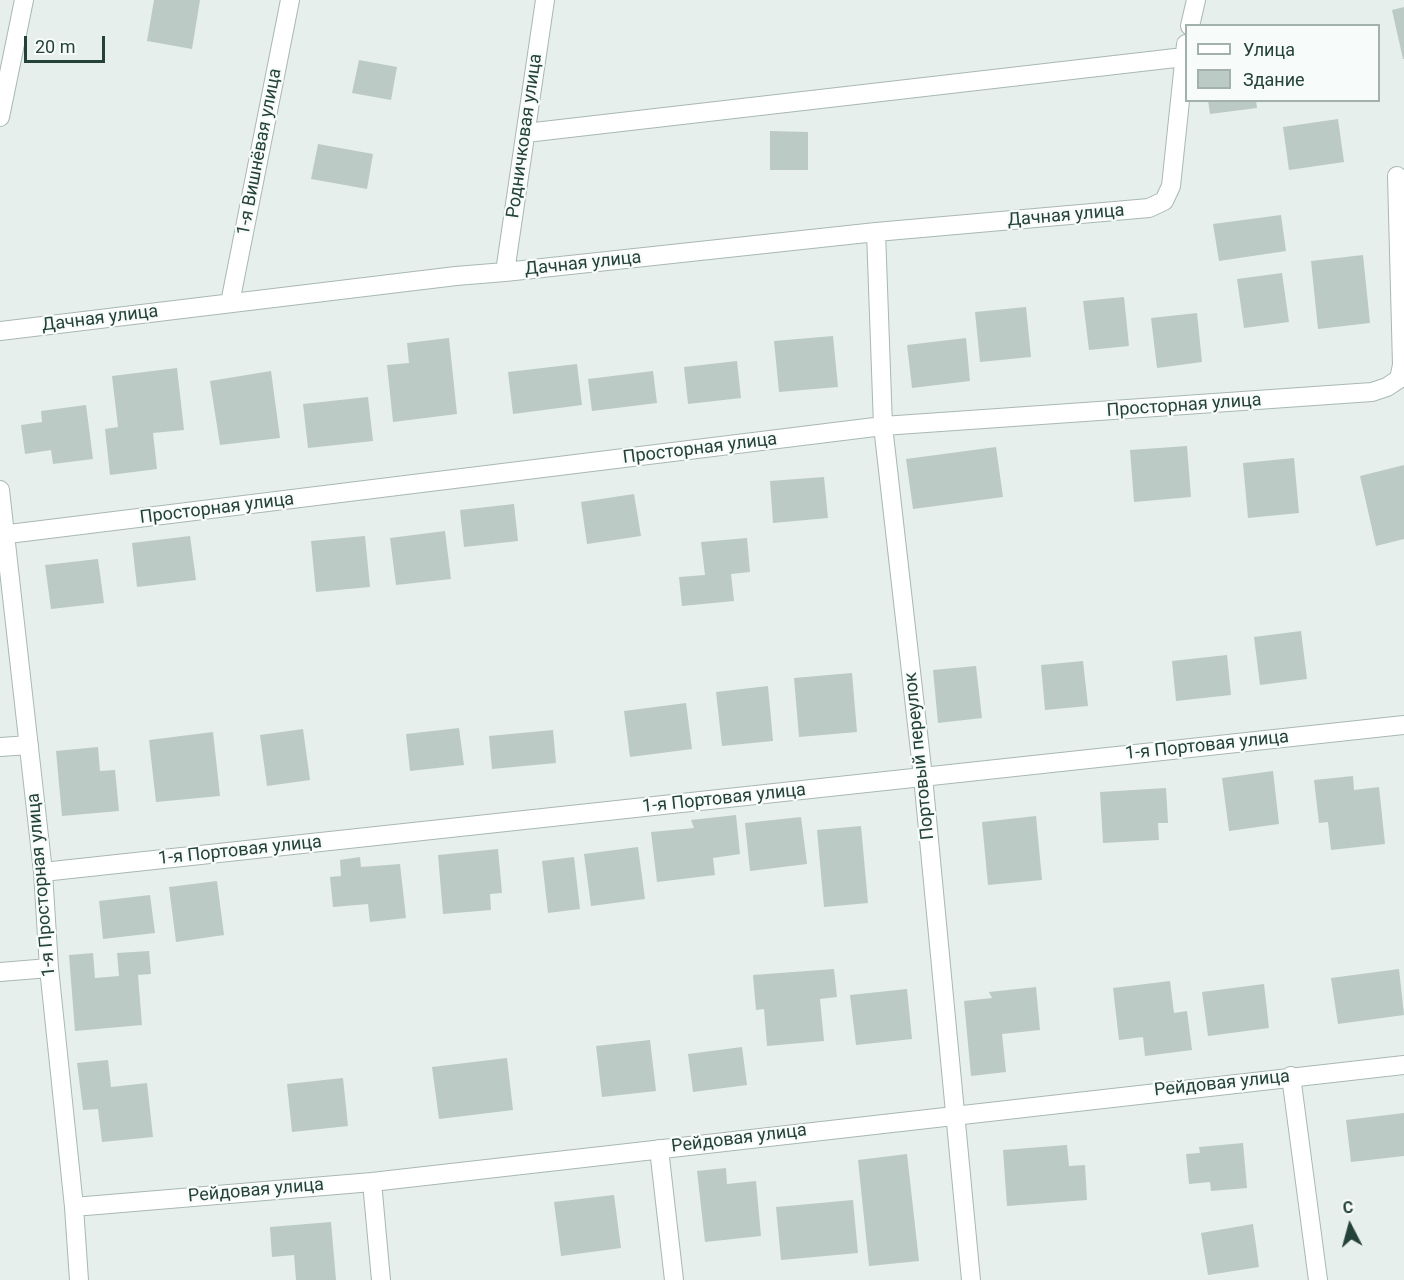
<!DOCTYPE html>
<meta charset="utf-8">
<style>
body{margin:0}
#map{position:relative;width:1404px;height:1280px;overflow:hidden;background:#e6efeb;font-family:Roboto,sans-serif}
canvas{display:block}
.legend{position:absolute;left:1185px;top:24px;width:195px;height:78px;box-sizing:border-box;background:#f7fbf9;border:2px solid #a3b1ad;margin:0;padding:8px 10px;list-style:none;font-size:18px;color:#24423a}
.legend li{display:flex;align-items:center;gap:12px;height:30px}
.legend b{width:30px;border:2px solid #a3b1ad}
.north{position:absolute;left:1320px;top:1196px;width:60px;height:60px;-webkit-text-stroke:4px #f7fbf9;paint-order:stroke;rotate:354deg;font-size:16px;font-weight:700;line-height:24px;text-align:center;color:#24423a}
.north::after{content:'';display:block;margin:auto;width:21px;height:27px;background:#24423a;clip-path:polygon(50% 0,100% 100%,50% 72%,0 100%)}
.scale{position:absolute;left:24px;top:36px;width:81px;height:27px;box-sizing:border-box;border:3px solid #24423a;border-top:0;padding-left:8px;font-size:18px;line-height:21px;white-space:nowrap;color:#24423a;-webkit-text-stroke:4px #f7fbf9;paint-order:stroke}
</style>
<div id="map">
<canvas width="1404" height="1280"></canvas>
<ul class="legend">
<li><b style="height:8px;background:#fff"></b>Улица</li>
<li><b style="height:16px;background:#bbcac4"></b>Здание</li>
</ul>
<div class="north">С</div>
<div class="scale">20 m</div>
</div>
<script>
const ctx = document.querySelector('canvas').getContext('2d');
ctx.lineJoin = 'round';
function paint(path, color) {
  ctx.fillStyle = color;
  ctx.fill(path, 'evenodd');
}
function shape(rows) {
  const path = new Path2D();
  for (const r of rows) {
    path.moveTo(r[0], r[1]);
    for (let i = 2; i < r.length; i += 2) path.lineTo(r[i], r[i + 1]);
  }
  return path;
}
function strokePath(path, color, width, dash) {
  ctx.strokeStyle = color;
  ctx.lineWidth = width;
  ctx.lineCap = dash ? 'butt' : 'round';
  ctx.setLineDash(dash || []);
  ctx.stroke(path);
}
function write(font, color, halo, rows, align = 'center') {
  ctx.font = font + ' Roboto,sans-serif';
  ctx.lineWidth = 4.5;
  ctx.setLineDash([]);
  ctx.textBaseline = 'middle';
  ctx.strokeStyle = halo;
  ctx.fillStyle = color;
  for (const [text, x, y, turn = 0] of rows) {
    ctx.save();
    ctx.translate(x, y);
    ctx.rotate((+turn || 0) * Math.PI / 180);
    ctx.textAlign = isNaN(turn) ? turn : align;
    if (halo) ctx.strokeText(text, 0, 0);
    ctx.fillText(text, 0, 0);
    ctx.restore();
  }
}
paint(shape([
 [154,0,200,0,192,49,147,41],
 [1404,7,1404,59,1403,59,1392,10],
 [359,60,397,67,391,100,352,93],
 [1208,100,1256,100,1257,108,1210,114],
 [1338,119,1344,162,1289,170,1283,127],
 [770,131,808,132,808,170,770,170],
 [318,144,373,154,367,189,311,179],
 [1281,215,1286,251,1219,261,1213,224],
 [1363,255,1370,323,1318,329,1311,261],
 [1282,273,1289,322,1244,328,1237,279],
 [1124,297,1129,346,1089,350,1083,301],
 [1026,307,1031,357,980,362,975,312],
 [1197,313,1202,362,1157,368,1151,318],
 [833,336,838,387,779,392,774,341],
 [449,338,457,414,393,422,387,365,409,363,407,343],
 [966,338,970,381,912,388,907,345],
 [737,361,741,398,688,404,684,367],
 [577,364,582,405,513,414,508,372],
 [177,368,184,430,153,433,157,469,110,475,105,429,118,427,112,376],
 [271,371,280,438,220,445,210,381],
 [653,371,657,403,592,411,588,379],
 [368,397,373,441,308,448,303,404],
 [86,405,93,459,53,464,51,450,25,454,21,425,42,422,41,411],
 [1187,446,1191,497,1134,502,1130,450],
 [996,447,1003,497,913,509,906,459],
 [1294,458,1299,513,1248,518,1243,463],
 [1404,465,1404,539,1376,546,1360,476],
 [824,477,828,518,773,523,770,481],
 [634,494,641,536,587,544,581,502],
 [514,504,518,541,464,547,460,510],
 [445,531,451,579,396,585,390,538],
 [190,536,196,580,137,587,132,543],
 [365,536,370,587,316,592,311,541],
 [747,538,750,572,731,574,734,601,682,606,679,577,705,575,701,542],
 [98,559,104,603,51,609,45,565],
 [1301,631,1307,679,1260,685,1254,637],
 [1227,655,1231,695,1176,701,1172,661],
 [1083,661,1088,706,1045,710,1041,665],
 [976,666,982,718,938,723,933,670],
 [852,673,857,732,799,737,794,678],
 [768,686,773,741,722,746,716,692],
 [686,703,692,749,630,757,624,711],
 [459,728,464,765,410,771,406,734],
 [303,729,310,780,267,786,260,735],
 [553,730,556,763,492,769,489,736],
 [213,732,220,796,156,802,149,740],
 [98,747,100,771,115,770,119,811,62,816,56,751],
 [1273,771,1279,824,1229,831,1222,778],
 [1353,776,1354,790,1379,787,1385,844,1331,850,1328,822,1319,823,1314,780],
 [1166,788,1168,823,1158,823,1159,840,1103,843,1100,792],
 [736,815,740,854,713,858,715,875,657,882,651,832,694,828,691,820],
 [1036,816,1042,880,988,885,982,822],
 [801,817,807,864,750,871,745,823],
 [861,826,868,903,824,907,817,830],
 [638,847,645,899,591,906,584,854],
 [498,849,502,893,490,894,491,910,443,914,438,855],
 [360,857,361,867,400,864,406,918,370,922,368,904,333,907,330,877,341,876,340,860],
 [574,857,580,909,548,913,542,861],
 [217,881,224,935,176,942,169,887],
 [150,895,155,933,103,939,99,901],
 [149,951,151,974,138,975,142,1025,75,1031,69,955,93,953,95,978,119,976,117,953],
 [834,969,837,997,820,999,824,1041,767,1046,764,1009,756,1010,753,975],
 [1399,969,1404,1015,1338,1024,1331,978],
 [1170,981,1174,1013,1187,1011,1192,1050,1145,1056,1143,1037,1119,1040,1113,988],
 [1264,984,1269,1028,1208,1036,1202,992],
 [1036,987,1040,1030,1002,1034,1006,1072,971,1076,964,1001,992,998,989,992],
 [907,989,912,1039,856,1045,850,995],
 [650,1040,656,1091,602,1097,596,1046],
 [742,1047,747,1085,693,1092,688,1054],
 [507,1058,513,1110,439,1119,432,1067],
 [108,1060,111,1087,147,1083,153,1137,102,1142,98,1109,83,1110,77,1063],
 [343,1078,348,1126,292,1132,287,1084],
 [1404,1113,1404,1156,1351,1162,1346,1120],
 [1243,1143,1247,1188,1211,1191,1210,1182,1189,1184,1186,1154,1200,1153,1199,1147],
 [1067,1145,1069,1166,1085,1165,1087,1200,1007,1206,1003,1150],
 [907,1154,919,1261,869,1266,858,1160],
 [726,1168,727,1184,756,1181,761,1236,705,1242,697,1171],
 [614,1195,621,1248,561,1256,554,1202],
 [853,1200,858,1253,781,1260,776,1207],
 [331,1222,336,1280,296,1280,294,1255,272,1257,270,1227],
 [1253,1224,1259,1267,1208,1275,1201,1233]
]), '#bbcac4');
const street = shape([
 [1190,26,1196,0],
 [0,117,24,0],
 [526,133,1184,57],
 [876,232,883,426,923,777,971,1280],
 [505,272,545,0],
 [230,303,290,0],
 [0,331,456,276,505,272,876,232,1149,208,1164,201,1171,186,1186,44],
 [0,490,43,872,49,968,74,1207,79,1280],
 [0,535,883,426,1372,392,1387,387,1399,379,1402,365,1397,176],
 [0,747,29,745],
 [43,872,1404,725],
 [0,972,49,968],
 [1291,1076,1318,1280],
 [659,1149,674,1280],
 [372,1182,381,1280],
 [74,1207,372,1182,1404,1065]
]);
strokePath(street, '#a8b8b2', 20);
strokePath(street, '#fff', 18);
write('18px', '#24423a', '#f7fbf9', [
 ["Родничковая улица",525,136,-82],
 ["1-я Вишнёвая улица",260,152,-79],
 ["Дачная улица",1066,216,-5],
 ["Дачная улица",583,264,-6],
 ["Дачная улица",100,319,-7],
 ["Просторная улица",1184,406,-4],
 ["Просторная улица",700,449,-7],
 ["Просторная улица",217,509,-7],
 ["1-я Портовая улица",1207,746,-6],
 ["Портовый переулок",920,756,-96],
 ["1-я Портовая улица",724,799,-6],
 ["1-я Портовая улица",240,851,-6],
 ["1-я Просторная улица",42,885,-95],
 ["Рейдовая улица",1222,1084,-6],
 ["Рейдовая улица",739,1139,-7],
 ["Рейдовая улица",256,1191,-5]
]);
</script>
